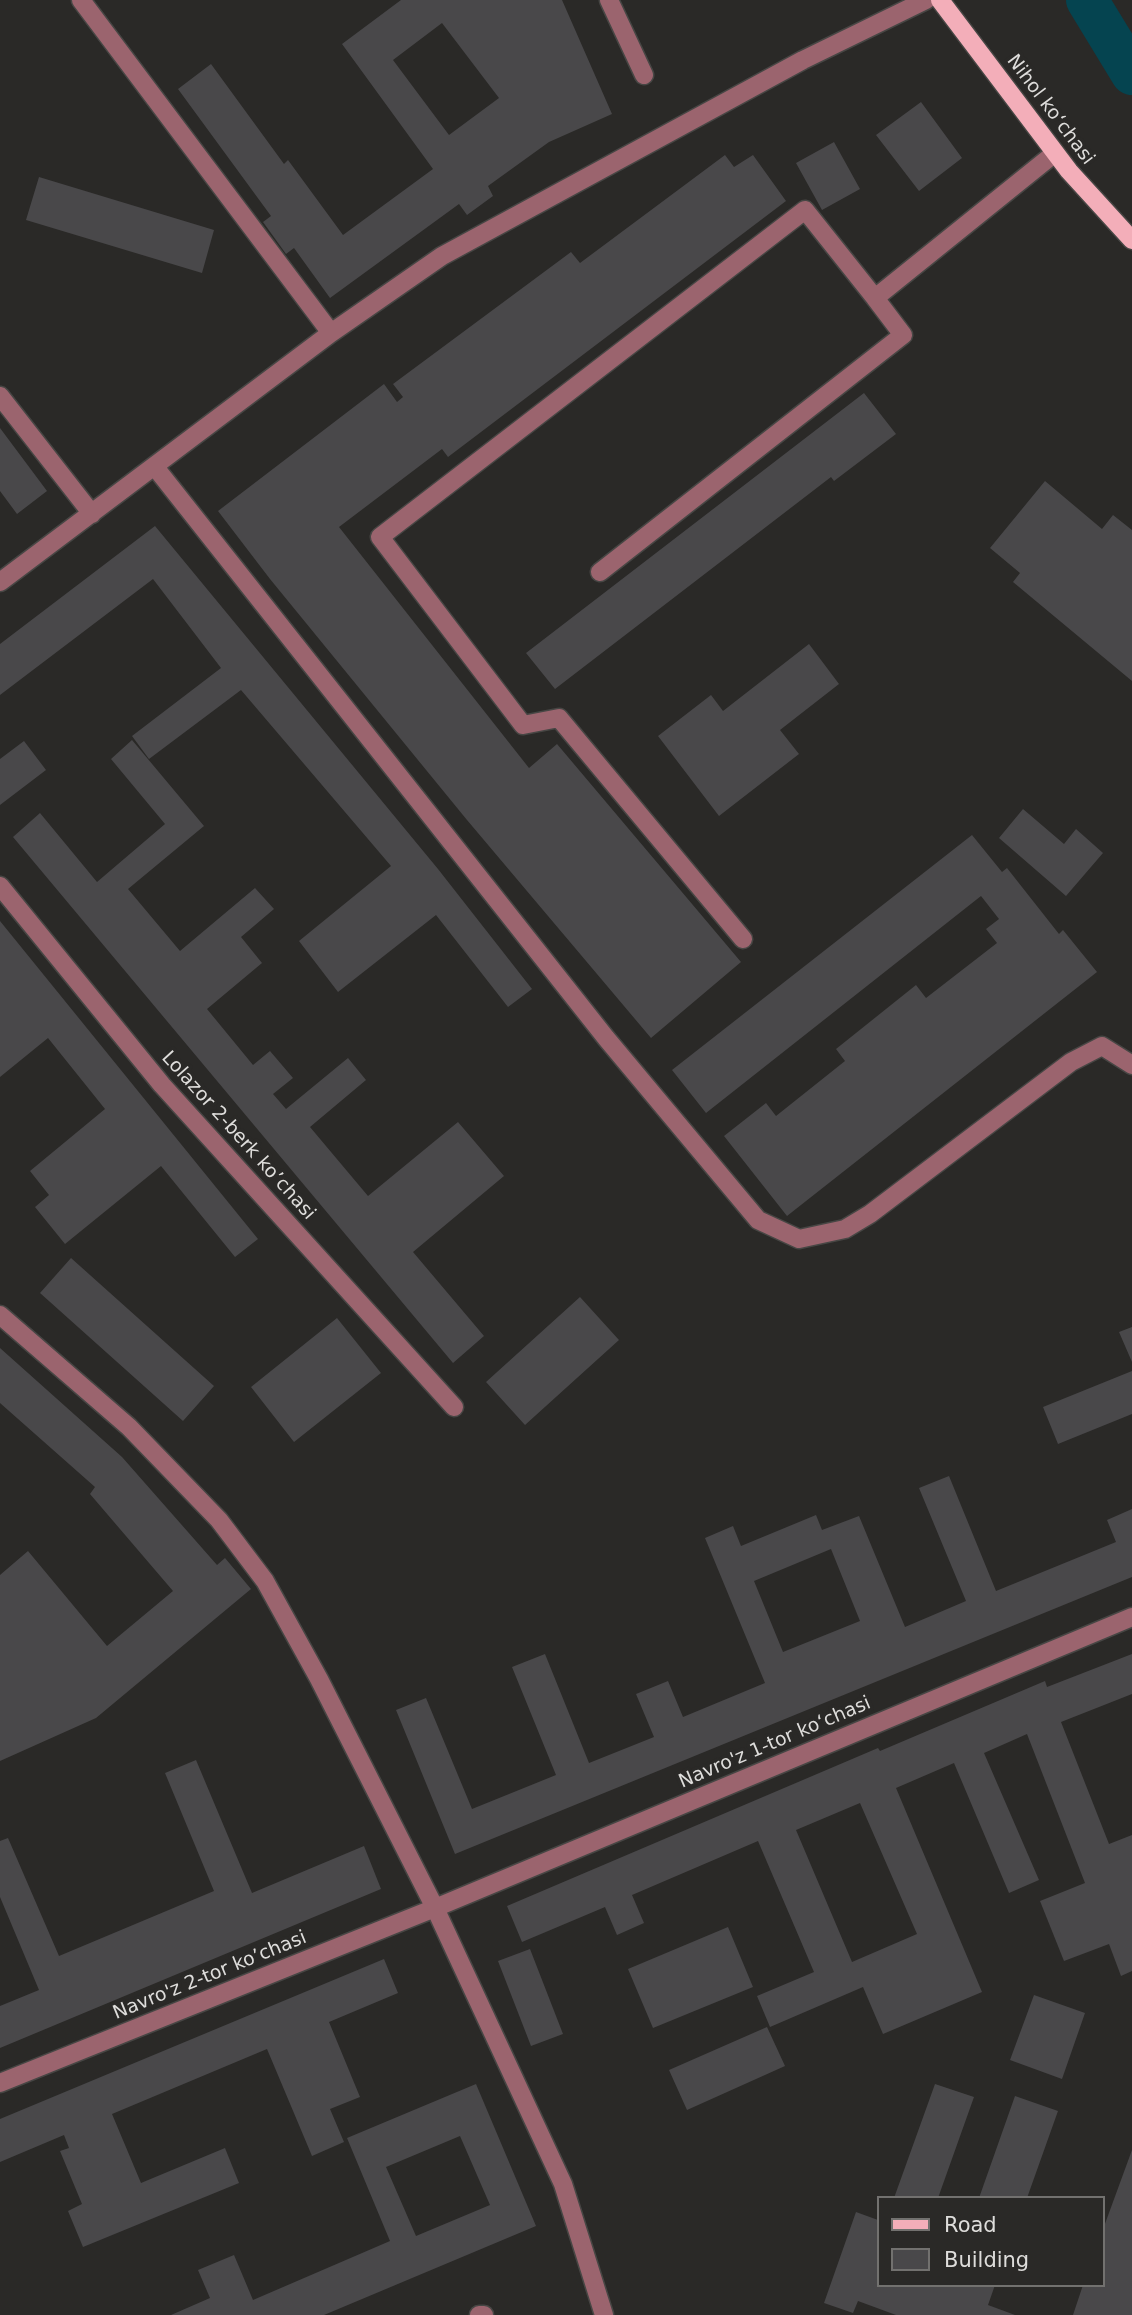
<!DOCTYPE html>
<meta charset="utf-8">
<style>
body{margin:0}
#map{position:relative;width:1132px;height:2315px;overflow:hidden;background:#2a2927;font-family:"DejaVu Sans",sans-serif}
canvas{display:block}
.legend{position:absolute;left:877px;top:2196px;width:228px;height:91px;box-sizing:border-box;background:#2a2927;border:2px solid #72716f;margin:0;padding:9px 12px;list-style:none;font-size:21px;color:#dedddb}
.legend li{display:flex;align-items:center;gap:14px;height:35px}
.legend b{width:35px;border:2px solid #72716f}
</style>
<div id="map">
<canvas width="1132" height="2315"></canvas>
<ul class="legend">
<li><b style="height:9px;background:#f3aeb9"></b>Road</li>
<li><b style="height:19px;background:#49484a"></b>Building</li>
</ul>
</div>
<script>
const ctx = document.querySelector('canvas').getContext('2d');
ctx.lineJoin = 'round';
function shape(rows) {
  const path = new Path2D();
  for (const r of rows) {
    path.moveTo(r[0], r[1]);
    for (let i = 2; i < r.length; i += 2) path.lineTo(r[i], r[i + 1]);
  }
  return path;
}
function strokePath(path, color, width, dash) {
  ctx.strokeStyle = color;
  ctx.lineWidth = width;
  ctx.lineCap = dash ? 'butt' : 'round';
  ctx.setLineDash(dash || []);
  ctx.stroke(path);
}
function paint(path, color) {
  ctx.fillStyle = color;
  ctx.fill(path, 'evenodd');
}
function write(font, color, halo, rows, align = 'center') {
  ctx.font = font + ' "DejaVu Sans",sans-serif';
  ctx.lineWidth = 7;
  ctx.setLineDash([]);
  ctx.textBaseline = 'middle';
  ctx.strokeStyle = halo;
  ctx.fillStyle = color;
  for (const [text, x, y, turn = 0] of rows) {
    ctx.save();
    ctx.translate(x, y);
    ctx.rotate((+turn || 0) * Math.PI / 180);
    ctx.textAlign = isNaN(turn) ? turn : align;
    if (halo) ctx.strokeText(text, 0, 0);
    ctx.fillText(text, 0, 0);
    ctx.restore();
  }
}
strokePath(shape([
 [1087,0,1132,74]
]), '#054450', 42);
paint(shape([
 [401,0,562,0,612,114,549,142,488,186,493,196,467,215,459,204,330,298,294,248,286,254,263,222,271,216,178,89,211,64,284,164,288,160,343,235,433,169,342,44],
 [442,23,499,98,449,135,393,60],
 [921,102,962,158,919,191,876,135],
 [834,142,860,189,822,210,796,163],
 [725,155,734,167,753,155,786,201,448,457,442,449,339,527,529,768,557,744,741,962,651,1038,467,820,270,579,218,511,384,384,397,402,403,397,393,384,571,252,580,263],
 [39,177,214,230,202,273,26,220],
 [864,393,896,434,834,481,831,477,555,689,526,653],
 [0,428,47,491,17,514,0,491],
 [1045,481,1102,529,1113,515,1132,530,1132,681,1013,582,1020,573,990,548],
 [155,526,438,869,532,989,508,1007,436,915,338,992,299,941,391,866,241,690,149,759,132,736,221,668,153,579,0,695,0,644],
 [809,644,839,684,780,730,799,754,719,816,658,736,711,695,723,711],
 [132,740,204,826,128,889,180,951,255,888,274,909,241,937,262,963,207,1009,253,1065,270,1051,293,1078,273,1094,286,1109,348,1058,366,1080,310,1127,368,1196,458,1122,504,1176,413,1252,484,1336,453,1363,13,837,40,813,97,882,165,824,111,759],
 [24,741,46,770,0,805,0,759],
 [1023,809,1064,844,1076,829,1103,853,1066,896,999,838],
 [972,835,1002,872,1007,868,1059,934,1063,930,1097,972,787,1216,724,1136,766,1103,776,1116,845,1061,836,1049,916,985,926,998,997,943,986,929,999,919,981,896,706,1113,672,1070],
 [0,921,258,1239,235,1257,161,1166,65,1244,35,1207,49,1195,30,1171,105,1109,48,1038,0,1077],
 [71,1258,214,1386,183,1421,40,1293],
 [580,1297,619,1340,525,1425,486,1382],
 [337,1318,381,1373,294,1442,251,1387],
 [1132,1327,1132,1362,1119,1332],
 [0,1348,122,1457,217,1565,225,1558,251,1589,96,1718,0,1761,0,1575,28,1551,107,1646,173,1591,90,1494,95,1487,0,1403],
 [1132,1371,1132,1414,1058,1444,1043,1407],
 [949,1476,996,1591,1116,1542,1107,1520,1132,1509,1132,1577,455,1854,396,1710,426,1698,472,1809,556,1775,512,1667,545,1654,589,1763,654,1737,636,1694,668,1681,683,1717,765,1683,705,1538,733,1526,741,1546,816,1515,822,1530,859,1516,905,1627,966,1601,919,1488],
 [831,1549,860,1621,783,1652,754,1581],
 [1132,1654,1132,1694,1061,1722,1109,1844,1132,1835,1132,1971,1121,1976,1109,1944,1064,1961,1040,1901,1085,1883,1027,1734,984,1753,1039,1880,1009,1893,954,1763,896,1788,982,1992,883,2034,863,1987,770,2027,757,1996,814,1972,758,1841,632,1895,644,1923,617,1935,605,1907,522,1942,507,1906,878,1748,880,1751,1045,1681,1047,1687],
 [860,1803,917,1934,852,1962,796,1830],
 [196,1760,252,1893,364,1846,381,1889,0,2048,0,2006,39,1990,0,1897,0,1841,8,1838,59,1956,214,1891,165,1773],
 [728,1927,753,1987,653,2028,628,1969],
 [530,1949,563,2034,531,2046,498,1961],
 [384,1959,398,1993,329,2022,360,2097,330,2109,344,2142,312,2156,267,2049,112,2114,141,2183,225,2148,239,2183,83,2247,68,2211,82,2204,60,2151,69,2148,64,2135,0,2162,0,2119],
 [1034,1995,1085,2013,1062,2079,1010,2060],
 [767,2027,785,2066,687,2110,669,2070],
 [476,2084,536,2226,324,2315,171,2315,210,2298,198,2270,234,2255,253,2300,390,2241,347,2138],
 [460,2136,490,2205,416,2236,386,2167],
 [935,2084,974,2097,938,2198,894,2198],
 [1015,2096,1058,2111,1027,2198,979,2198],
 [1132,2150,1132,2315,1073,2315,1083,2285,1102,2285,1102,2232],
 [856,2212,878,2220,878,2285,995,2285,988,2305,1015,2315,896,2315,858,2301,853,2313,824,2303]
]), '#49484a');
const minor = shape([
 [81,0,331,333],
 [609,0,644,75],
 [0,396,92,514],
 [155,467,606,1038,758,1220,799,1239,845,1229,870,1214,1071,1062,1102,1046,1132,1065],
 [600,572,903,335,875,298],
 [0,582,331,333,442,256,803,60,926,0],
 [0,886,162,1085,454,1407],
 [743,939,559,718,523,725,380,537,805,210,875,298,1055,153],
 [0,1315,129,1427,219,1520,265,1581,319,1679,435,1908,563,2184,604,2315],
 [0,2083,435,1908,1132,1617],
 [479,2315,484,2315]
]);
const major = shape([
 [940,0,1069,171,1132,240]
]);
strokePath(minor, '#474644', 21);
strokePath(major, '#474644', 21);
strokePath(minor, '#9b646e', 18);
strokePath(major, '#f3aeb9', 18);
write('19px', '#dedddb', '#2a2927', [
 ["Nihol koʻchasi",1050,110,53],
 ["Lolazor 2-berk koʼchasi",238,1136,48],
 ["Navro'z 1-tor ko‘chasi",775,1743,-23],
 ["Navro'z 2-tor koʼchasi",210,1976,-22]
]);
</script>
